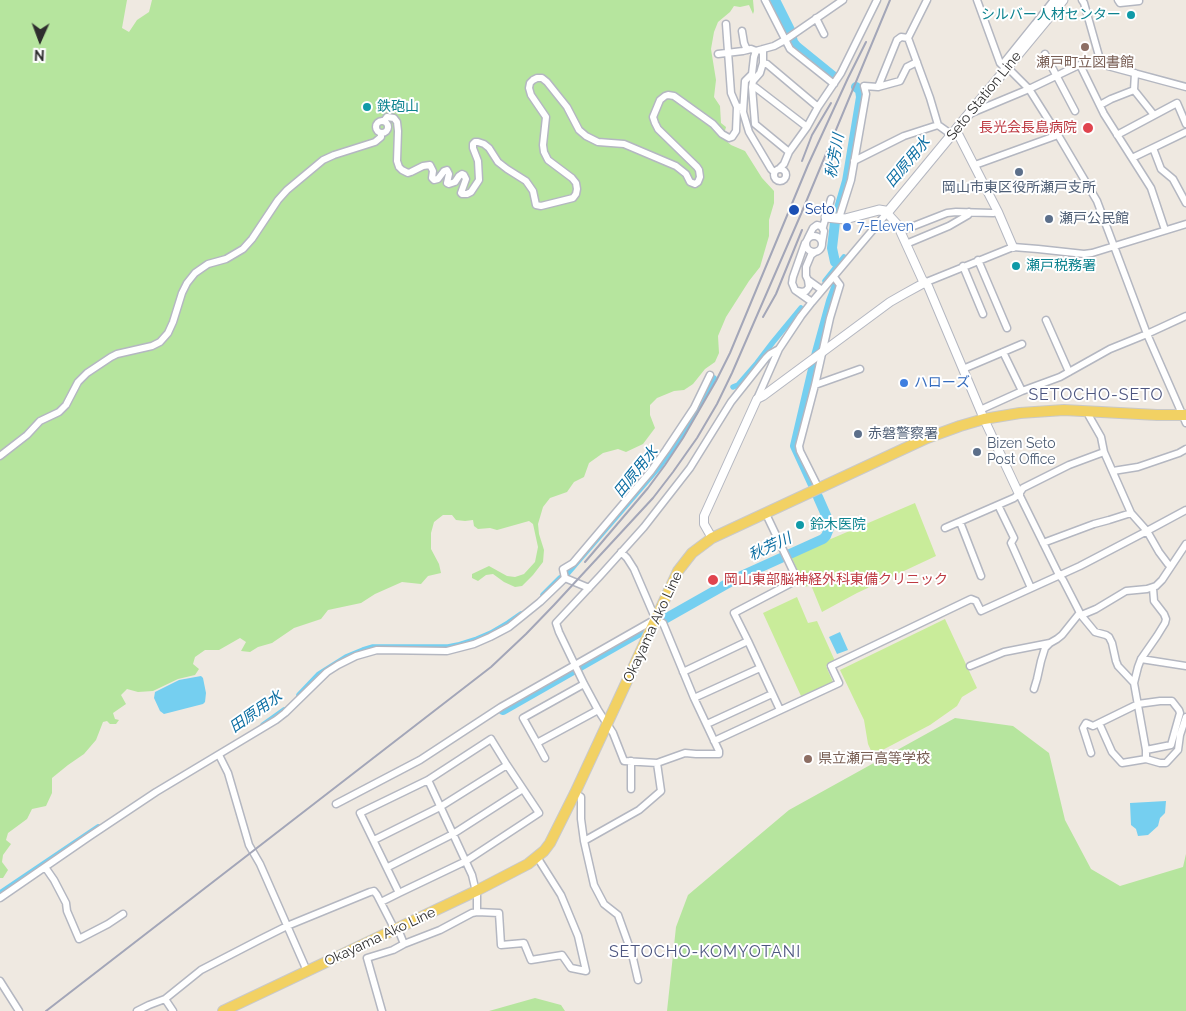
<!DOCTYPE html>
<meta charset="utf-8">
<style>
body{margin:0}
#map{position:relative;width:1186px;height:1011px;overflow:hidden;background:#efe9e1;font-family:Raleway,sans-serif}
canvas{display:block}
.north{position:absolute;left:15px;top:15px;width:50px;height:50px;-webkit-text-stroke:4px #fff;paint-order:stroke;rotate:182deg;font-size:14px;font-weight:700;line-height:20px;text-align:center;color:#2e2e2e}
.north::after{content:'';display:block;margin:auto;width:18px;height:22px;background:#2e2e2e;clip-path:polygon(50% 0,100% 100%,50% 72%,0 100%)}
</style>
<div id="map">
<canvas width="1186" height="1011"></canvas>
<div class="north">N</div>
</div>
<script>
const ctx = document.querySelector('canvas').getContext('2d');
ctx.lineJoin = 'round';
function paint(path, color) {
  ctx.fillStyle = color;
  ctx.fill(path, 'evenodd');
}
function shape(rows) {
  const path = new Path2D();
  for (const r of rows) {
    if (r.length === 3) {
      path.moveTo(r[0] + r[2], r[1]);
      path.arc(r[0], r[1], r[2], 0, 2 * Math.PI);
      continue;
    }
    path.moveTo(r[0], r[1]);
    for (let i = 2; i < r.length; i += 2) path.lineTo(r[i], r[i + 1]);
  }
  return path;
}
function strokePath(path, color, width, dash) {
  ctx.strokeStyle = color;
  ctx.lineWidth = width;
  ctx.lineCap = dash ? 'butt' : 'round';
  ctx.setLineDash(dash || []);
  ctx.stroke(path);
}
function write(font, color, halo, rows, align = 'center') {
  ctx.font = font + ' Raleway,"Noto Sans JP",sans-serif';
  ctx.lineWidth = 4;
  ctx.setLineDash([]);
  ctx.textBaseline = 'middle';
  ctx.strokeStyle = halo;
  ctx.fillStyle = color;
  for (const [text, x, y, turn = 0] of rows) {
    ctx.save();
    ctx.translate(x, y);
    ctx.rotate((+turn || 0) * Math.PI / 180);
    ctx.textAlign = isNaN(turn) ? turn : align;
    if (halo) ctx.strokeText(text, 0, 0);
    ctx.fillText(text, 0, 0);
    ctx.restore();
  }
}
paint(shape([
 [0,0,127,0,122,28,129,32,137,20,149,12,152,0,753,0,754,11,753,14,749,5,740,7,734,6,730,12,718,22,714,32,711,49,716,80,714,97,720,106,721,123,726,127,723,138,731,145,745,151,762,178,774,191,774,203,769,220,769,236,760,267,749,281,726,317,718,336,719,353,715,362,705,369,693,384,684,390,674,391,657,398,650,405,650,415,655,428,643,444,626,452,618,449,603,453,589,463,584,477,574,482,567,492,550,498,543,507,538,524,539,534,544,550,543,562,533,575,522,586,515,587,504,582,493,574,486,575,478,581,472,578,472,574,489,566,507,576,515,577,524,574,535,562,538,547,533,524,529,521,497,530,490,528,478,529,474,526,473,520,465,521,456,520,452,515,443,515,434,522,431,533,431,549,439,564,441,573,428,576,421,584,402,582,375,594,361,603,328,610,321,619,294,628,272,643,258,647,250,652,241,651,246,642,240,638,219,650,205,650,195,657,193,664,199,669,195,675,178,679,153,691,138,692,127,689,121,695,126,704,113,713,115,719,119,720,116,724,110,724,107,721,103,722,96,740,84,754,68,765,52,778,52,793,46,806,32,809,27,819,8,833,6,840,11,844,3,855,2,862,8,870,3,878,0,878],
 [955,718,1013,726,1049,753,1065,820,1091,869,1120,886,1183,867,1186,854,1186,1011,667,1011,676,927,688,895,789,810],
 [535,998,561,1005,565,1011,489,1011]
]), '#b6e59e');
paint(shape([
 [915,503,936,556,857,593,822,612,811,585,805,587,791,556],
 [797,597,808,623,817,621,835,661,826,666,833,682,801,696,763,613],
 [945,619,977,688,962,697,957,706,930,725,873,755,868,744,864,720,840,670]
]), '#c9ec9a');
paint(shape([
 [840,632,848,650,837,654,829,637],
 [201,676,203,678,206,693,205,702,203,704,164,714,160,711,154,698,155,692,179,680],
 [1166,801,1165,813,1160,818,1158,826,1148,835,1138,836,1136,829,1131,825,1130,803]
]), '#75cff0');
strokePath(shape([
 [825,281,844,257],
 [733,387,738,385,757,363,773,342,801,308],
 [568,573,574,566,660,466,680,438,696,411,714,378],
 [543,595,560,578],
 [299,695,319,674,346,657,363,650,373,647,448,647,458,645,477,639,491,633,508,623,521,614],
 [263,725,284,710],
 [0,893,98,827]
]), '#75cff0', 5.5);
strokePath(shape([
 [775,0,790,30,793,42,797,47,834,77],
 [835,262,832,248,835,222,847,181,861,97,860,90,856,87],
 [813,485,795,446,817,352,831,301,837,285],
 [663,620,739,577,823,539,826,536,830,526,829,522,818,497],
 [503,710,647,628]
]), '#75cff0', 10);
const minor = shape([
 [765,0,790,49,834,84],
 [927,0,908,38,930,98,938,125,952,135],
 [977,0,1000,63,1006,69,1009,69,1029,89,1058,135,1097,201,1147,334,1186,423],
 [1082,0,1084,3,1099,56,1098,61],
 [1118,0,1120,3,1139,1],
 [816,18,824,34],
 [726,24,731,93,737,107],
 [1035,24,1054,0],
 [742,31,744,43,747,50],
 [763,49,763,63,760,73,753,81,752,87,755,124,789,152],
 [718,54,743,51,751,49,756,51],
 [1045,54,1075,111],
 [763,63,767,64,818,107],
 [1081,64,1082,69,1104,114,1151,188,1165,230],
 [1002,65,1035,24,1040,27],
 [1135,73,1134,90,1154,115],
 [752,87,755,87,807,127],
 [878,87,897,40,901,37,908,38],
 [1100,105,1111,99,1134,90],
 [969,114,1029,89,1077,66,1090,61,1098,61,1104,65,1186,87],
 [382,127,6],
 [384,121,387,117,394,118,397,122,398,131,397,161,399,167,402,170,408,173,411,172,423,166,430,165,433,171,432,178,434,180,438,179,444,171,447,170,449,174,447,183,449,184,455,182,459,176,462,174,464,175,466,179,461,193,462,194,467,194,471,192,479,180,478,161,473,148,473,144,475,142,478,142,484,144,489,148,498,162,507,169,526,181,533,191,536,205,541,206,573,198,576,194,577,189,576,183,572,178,548,160,544,152,543,145,546,117,531,95,529,88,530,83,533,80,537,78,542,78,547,82,567,107,579,130,586,136,598,142,624,144,676,166,686,174,690,182,695,184,698,182,700,177,699,170,697,167,658,129,655,123,653,117,660,100,665,96,668,95,674,96,713,124,722,134,729,138,732,137,736,131,737,107,743,106],
 [1117,135,1177,103,1186,124],
 [1153,148,1161,169,1173,179,1186,203],
 [1132,158,1186,132],
 [854,161,904,136,938,125],
 [975,165,1058,135],
 [779,169,784,164,789,152,807,127,818,107,841,73,877,0],
 [780,175,6],
 [774,172,771,169,749,132,743,112,745,81,752,74,754,57,756,51,774,46,785,40,843,0],
 [839,218,851,180,866,94,864,86,878,87,900,81,907,67,917,62],
 [823,227,831,199],
 [901,231,947,213,956,212,993,213,998,212],
 [814,244,8],
 [808,238,813,228,817,225,821,226,824,231,822,243],
 [805,243,793,277,792,283,795,290,812,302],
 [906,244,949,226,968,215,969,212],
 [815,252,811,255,806,267,806,276,808,280,822,290],
 [978,260,1007,328],
 [963,266,983,314],
 [924,283,1013,247,1038,249,1084,254,1092,253,1186,224],
 [797,291,802,292,806,291,809,287,808,280],
 [1046,320,1069,372],
 [1003,352,1022,391],
 [963,369,1022,344],
 [815,385,860,369],
 [757,399,779,349,801,316,812,302,887,213],
 [980,410,1022,391,1060,377,1110,349,1147,334,1186,316],
 [1089,411,1089,416,1101,437,1104,452,1131,513,1147,531,1159,552,1168,564,1171,566],
 [0,456,27,435,40,421,59,412,66,405,78,382,87,373,111,357,117,354,152,346,160,342,168,333,173,322,182,293,187,283,195,273,208,264,226,259,243,249,252,239,278,200,287,190,323,160,334,155,375,142,381,137,381,133],
 [1113,471,1138,467,1179,453,1186,449],
 [819,489,800,451,799,446,815,385,830,318,840,285,834,277],
 [1019,494,1059,575,1063,580,1081,615,1095,632,1106,635,1109,637,1112,643,1116,661,1118,666,1134,683,1146,750,1146,759],
 [998,505,1014,538,1011,543,1031,588],
 [960,522,981,576],
 [945,528,1014,498,1019,494,1023,488,1069,465,1104,452],
 [1043,543,1094,524,1109,520,1131,513],
 [565,578,563,569,573,563,651,471,666,450,694,408,710,375],
 [565,578,589,588],
 [748,641,734,613,795,581,796,577,766,514],
 [1141,659,1186,666],
 [970,666,1004,652,1050,643,1057,639,1062,635,1078,615,1084,614,1096,609,1126,591,1147,589,1156,586,1162,580,1186,544],
 [683,672,748,641,780,710],
 [1134,683,1138,667,1141,659,1157,636,1165,623,1166,619,1164,614,1154,601,1153,588],
 [584,684,523,718,537,743,598,710],
 [1034,689,1037,679,1041,661,1045,648,1050,643],
 [694,698,760,668],
 [1099,723,1112,752,1122,763,1146,759,1160,763,1166,763,1178,750,1180,735,1186,717],
 [707,724,772,694],
 [491,739,507,765,539,813,466,861,399,893,360,813,428,780,491,739],
 [714,741,839,683,831,666,971,599,976,601,981,611,1080,566,1147,531,1186,510],
 [537,743,545,758],
 [1091,753,1083,728,1086,723,1093,726,1138,704,1160,701,1172,701,1179,710,1180,713,1171,745,1146,750],
 [219,755,228,773,249,845,260,864,307,971],
 [657,763,624,761,613,733,598,710,584,684,559,632,556,623,600,576,644,527,690,468,731,402,766,358,770,354,779,349],
 [428,780,472,875,477,896,477,912],
 [631,789,631,761],
 [575,793,581,797,581,819,584,841,639,810,661,791,657,763,685,753,696,754,719,754,719,751,694,698,663,623,656,620,634,569,627,558,621,552],
 [336,804,420,760,501,707,654,620],
 [374,840,440,807,507,765],
 [584,841,594,885,604,904,618,915,632,954,638,980],
 [45,867,54,880,66,903,67,911,79,939,108,924,123,914],
 [388,867,453,834,523,789],
 [0,898,90,836,156,792,276,720,285,713,327,672,338,665,356,656,377,650,447,651,474,644,490,637,509,627,540,602,565,578],
 [381,902,399,893],
 [398,929,404,944,440,930,472,913,477,912,499,913,501,945,524,943,531,960,562,955,571,968,586,971,578,936,561,895,537,857],
 [0,981,19,1011],
 [165,999,173,1011],
 [137,1011,149,1005,165,999,201,970,259,940,287,926,370,892,374,891,377,895,395,930],
 [382,1011,367,958,393,950,404,944]
]);
const tertiary = shape([
 [956,130,998,212,1013,247],
 [887,213,897,224,922,279,928,286,984,419,1019,494],
 [712,538,704,524,704,516,757,399,763,396,890,302,904,294,924,283]
]);
const secondary = shape([
 [826,217,845,219,879,210,885,211,887,213,1063,0]
]);
const primary = shape([
 [223,1011,476,891,528,864,544,851,550,843,575,793,678,571,692,553,712,538,927,438,960,426,984,419,1020,413,1064,410,1157,415,1186,415]
]);
strokePath(minor, '#b4b7c1', 9);
strokePath(tertiary, '#b4b7c1', 10);
strokePath(secondary, '#b4b7c1', 11);
strokePath(primary, '#c9c9c9', 12);
strokePath(minor, '#fff', 6);
strokePath(tertiary, '#fff', 8);
strokePath(secondary, '#fff', 9);
strokePath(primary, '#f2d163', 10);
strokePath(shape([
 [802,161,812,135,831,103],
 [763,317,776,294,802,230],
 [585,562,648,488,665,465,683,438,716,381,730,353,808,165,848,78,866,42],
 [46,1011,491,667,526,634,554,605,653,498,673,472,697,438,717,404,732,373,801,214,890,0]
]), '#a3a6b8', 2);
for (const [x, y, r, color] of [
 [1131,15,5,"#0f9aa8"],
 [1085,47,5,"#8d6e63"],
 [367,107,5,"#0f9aa8"],
 [1088,128,6,"#e0444e"],
 [1019,172,5,"#5c6f8a"],
 [794,210,6,"#1a4fb4"],
 [1049,219,5,"#5c6f8a"],
 [847,227,5,"#3f7fe0"],
 [1016,266,5,"#0f9aa8"],
 [904,383,5,"#3f7fe0"],
 [858,434,5,"#5c6f8a"],
 [977,452,5,"#5c6f8a"],
 [800,525,5,"#0f9aa8"],
 [713,580,6,"#e0444e"],
 [808,759,5,"#8d6e63"]
]) {
  const dot = new Path2D();
  dot.arc(x, y, r, 0, 2 * Math.PI);
  ctx.fillStyle = color;
  ctx.fill(dot);
  strokePath(dot, '#fff', 2);
}
write('14px', '#0d838f', '#fff', [
 ["シルバー人材センター",1121,15,"right"],
 ["鉄砲山",377,107],
 ["瀬戸税務署",1026,266],
 ["鈴木医院",810,525]
], 'left');
write('14px', '#785e54', '#fff', [
 ["瀬戸町立図書館",1085,63],
 ["県立瀬戸高等学校",818,759,"left"]
]);
write('14px', '#2e2e2e', '#fff', [
 ["Seto Station Line",984,96,-51],
 ["Okayama Ako Line",653,627,-65],
 ["Okayama Ako Line",380,937,-25]
]);
write('14px', '#be3a42', '#fff', [
 ["長光会長島病院",1077,128],
 ["岡山東部脳神経外科東備クリニック",724,580,"left"]
], 'right');
write('14px', '#4e5e75', '#fff', [
 ["岡山市東区役所瀬戸支所",1019,188,"center"],
 ["瀬戸公民館",1059,219],
 ["赤磐警察署",868,434],
 ["Bizen Seto",987,444],
 ["Post Office",987,460]
], 'left');
write('14px', '#164399', '#fff', [
 ["Seto",805,210]
], 'left');
write('14px', '#366cbe', '#fff', [
 ["7-Eleven",857,227],
 ["ハローズ",914,383]
], 'left');
write('italic 15px', '#0d6fa3', '#fff', [
 ["秋芳川",835,156,-79],
 ["田原用水",908,162,-50],
 ["田原用水",636,472,-51],
 ["秋芳川",770,547,-25],
 ["田原用水",256,712,-35]
]);
ctx.letterSpacing = '1px';
write('16px', '#4d5680', '#fff', [
 ["SETOCHO-SETO",1096,395],
 ["SETOCHO-KOMYOTANI",705,952]
]);
ctx.letterSpacing = '0px';
</script>
